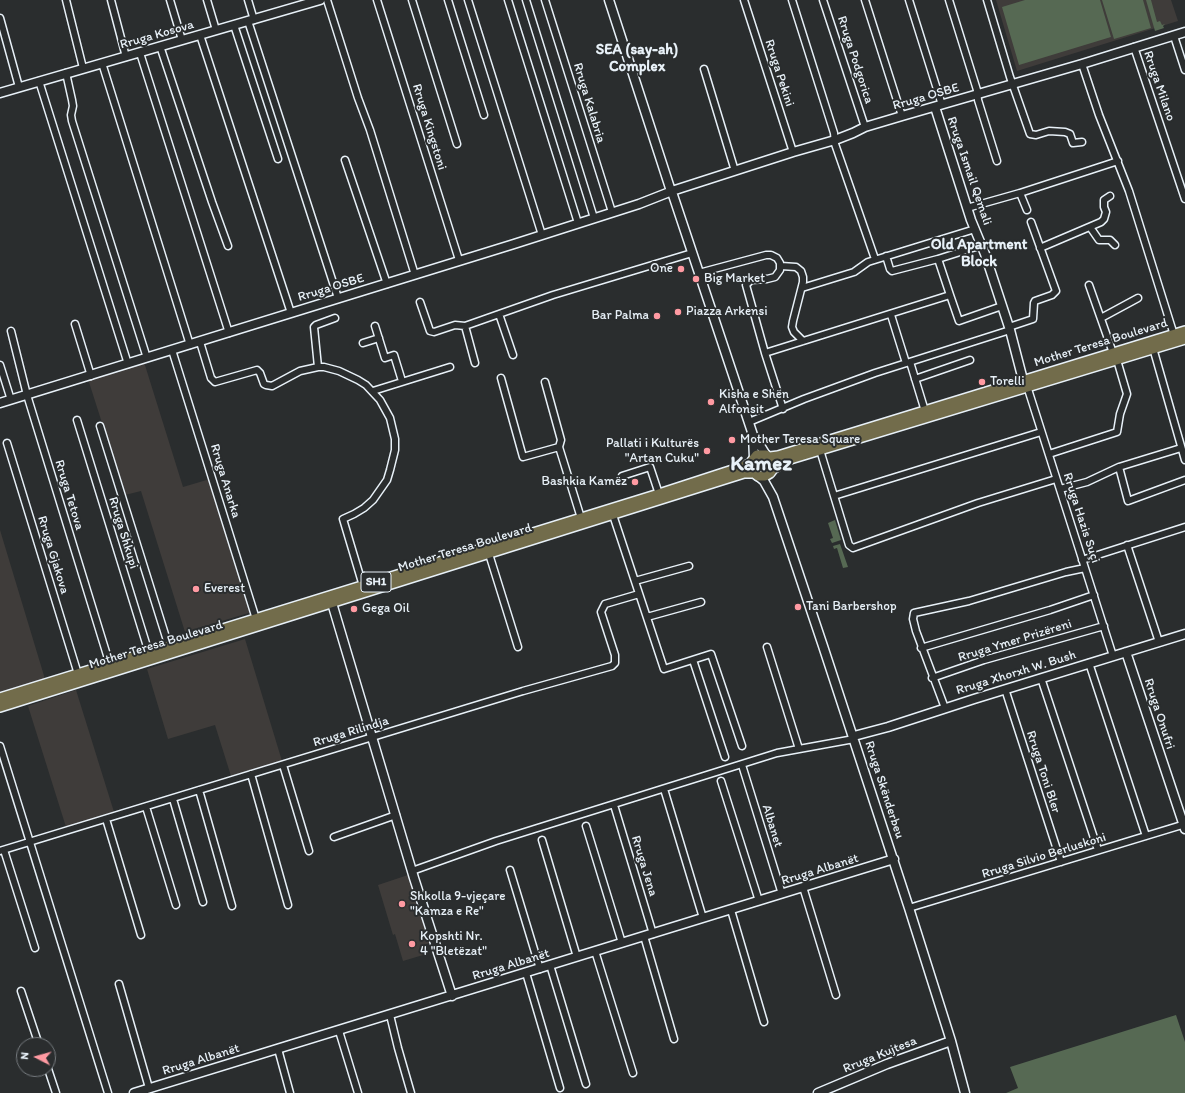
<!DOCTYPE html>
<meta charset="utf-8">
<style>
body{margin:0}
#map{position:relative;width:1185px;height:1093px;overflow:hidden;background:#2a2d2e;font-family:Itim,sans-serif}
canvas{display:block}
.north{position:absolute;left:16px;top:1037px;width:40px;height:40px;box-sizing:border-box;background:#2a2d2e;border:1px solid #767b7f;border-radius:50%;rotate:276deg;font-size:11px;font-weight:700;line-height:16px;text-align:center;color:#e8f1f8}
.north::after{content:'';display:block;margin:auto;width:14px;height:18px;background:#ff9aa2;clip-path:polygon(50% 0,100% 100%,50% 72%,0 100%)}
</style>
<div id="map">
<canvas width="1185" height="1093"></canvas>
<div class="north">N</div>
</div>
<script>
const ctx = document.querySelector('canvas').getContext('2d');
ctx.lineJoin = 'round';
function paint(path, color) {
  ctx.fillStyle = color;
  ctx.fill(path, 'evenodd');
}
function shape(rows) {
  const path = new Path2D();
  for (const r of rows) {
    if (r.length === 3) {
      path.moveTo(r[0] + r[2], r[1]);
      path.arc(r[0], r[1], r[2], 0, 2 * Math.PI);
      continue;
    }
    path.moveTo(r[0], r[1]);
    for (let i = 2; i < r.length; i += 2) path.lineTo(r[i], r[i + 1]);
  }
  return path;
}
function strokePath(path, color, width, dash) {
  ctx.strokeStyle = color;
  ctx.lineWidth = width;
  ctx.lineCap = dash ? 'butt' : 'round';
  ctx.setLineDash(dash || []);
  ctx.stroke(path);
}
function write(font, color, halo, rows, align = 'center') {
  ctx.font = font + ' Itim,sans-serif';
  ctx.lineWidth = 4;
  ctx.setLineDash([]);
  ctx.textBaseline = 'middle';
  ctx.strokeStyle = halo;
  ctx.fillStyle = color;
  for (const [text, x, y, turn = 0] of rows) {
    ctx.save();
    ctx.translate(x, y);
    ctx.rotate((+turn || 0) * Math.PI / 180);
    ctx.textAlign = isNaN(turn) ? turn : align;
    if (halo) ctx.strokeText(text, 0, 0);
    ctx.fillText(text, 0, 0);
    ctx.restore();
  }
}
paint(shape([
 [996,0,1171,0,1178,21,1017,71],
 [144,362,183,487,210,479,252,612,185,632,141,491,125,495,88,379],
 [0,530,45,679,0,693],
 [245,639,282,761,231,776,215,725,168,739,147,669],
 [76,690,114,812,66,827,28,706],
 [411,874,432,942,421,946,423,955,403,961,395,934,393,935,378,885]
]), '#3f3c3a');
paint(shape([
 [1025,0,1100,0,1111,37,1019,65,1002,7],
 [1102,0,1143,0,1151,28,1114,39],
 [1146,0,1151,0,1157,22,1160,21,1162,25,1165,24,1163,26,1164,28,1155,31],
 [761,465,6],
 [835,520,841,540,832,543,830,539,833,538,828,523],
 [840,544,848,567,843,568,837,548,834,549,833,546],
 [1176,1015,1185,1042,1185,1093,1006,1093,1018,1088,1010,1067]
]), '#566953');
const street = shape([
 [66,0,83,68],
 [111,0,126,57],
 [170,0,182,40],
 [207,0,216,30],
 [248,0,254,20],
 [327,0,358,98,370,130,415,275],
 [377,0,459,260],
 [412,0,457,144],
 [448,0,484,115],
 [468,0,542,235],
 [508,0,578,223],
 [526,0,594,218],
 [545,0,612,212],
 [744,0,793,152],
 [792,0,834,133,835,144,875,259],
 [823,0,865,127],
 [865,0,902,116],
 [909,0,942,105],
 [949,0,977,90,978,100,997,161],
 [987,0,1010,77,1030,134,1036,135,1049,131,1065,132,1070,134,1073,143,1082,142],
 [0,18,19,87],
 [248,21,338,298],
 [234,25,278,159],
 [200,35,291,313],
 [1174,36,1185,70],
 [160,46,212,202,228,246],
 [1134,47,1185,199],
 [140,53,229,333],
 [102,63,190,345],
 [1082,64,1099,115,1129,191,1174,335],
 [704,69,735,171],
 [66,73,72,100,73,106,71,115,72,121,147,358],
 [39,81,128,364],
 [345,160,387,284],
 [1020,193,1027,210],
 [967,208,1020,193,1118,161],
 [1090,227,1099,240,1110,240,1115,245],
 [1040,248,1101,222,1104,219,1106,212,1104,207,1104,200,1110,196],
 [886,256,890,269,892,271,938,259,982,245],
 [938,259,950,295],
 [781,266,796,267,801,271,803,277,803,282,793,321,792,327,794,332,803,341],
 [699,273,766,255,771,255,777,258,780,263,780,270,775,277,767,279,751,280,746,285,765,353,950,295,959,321,1002,306],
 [1089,285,1113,353],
 [802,288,854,272,868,262,975,229],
 [420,302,430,331,434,332,455,325,465,326,475,363],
 [499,314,513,355],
 [891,315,906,363],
 [1101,318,1138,298],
 [75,324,91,376],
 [375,326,385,358,394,355,402,381],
 [465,326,553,295,692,253],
 [1009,327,1033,319,1034,303,1035,301,1052,295,1056,291,1031,222],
 [11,331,27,395,110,665],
 [200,342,211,378,215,382,257,370,260,373,264,384,266,385,272,386,300,371,318,367,324,367,339,371,358,380,366,385,380,400,390,418,395,439,395,450,390,470,387,480,373,500,364,508,354,514,343,519,363,586],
 [363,343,379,338],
 [1153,348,1185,460],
 [172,350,256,619],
 [765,353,783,409],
 [910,362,925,411],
 [0,365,11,400],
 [318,367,314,327,316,325,335,318],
 [501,378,523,457,559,447],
 [915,379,970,360],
 [545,382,561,440,559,447,581,518],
 [1027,386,1113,656],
 [373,391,450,367],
 [77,420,149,653],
 [749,422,804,399,875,373,1010,330],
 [100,426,169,647],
 [7,443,78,674],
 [820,450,849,545,853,548,978,503,1056,479],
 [1049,454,1117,432,1120,414,1127,394,1117,360],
 [1119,467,1128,501,1185,480],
 [622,476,650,467,659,494],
 [1060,489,1087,482,1119,467,1181,448],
 [834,496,1041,432],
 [613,515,664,669,711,654,742,746],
 [1127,545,1159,642],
 [489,554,518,647],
 [1082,560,1185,527],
 [635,581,689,566],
 [647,617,701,602],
 [767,647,799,749,854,739],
 [921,648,1050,610,1094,595],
 [693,660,725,757],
 [1089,663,1146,836],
 [932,678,984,660,1104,626],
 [1041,678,1098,850],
 [1005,689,1061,862],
 [945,708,916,631,913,619,914,613,969,601,1066,572,1085,568],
 [0,746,108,1093],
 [283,765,309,851],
 [742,765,782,894],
 [251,774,288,905],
 [721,781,759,901],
 [664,789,703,918],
 [199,790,232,906],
 [173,799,203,902],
 [614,805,653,934],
 [146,807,176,905],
 [106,819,141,935],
 [586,826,622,943],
 [334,837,396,815],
 [542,840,577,957],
 [4,850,35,948],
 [0,851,523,691,612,666,615,663,615,655,601,612,605,604,639,594],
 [510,870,540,969],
 [412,871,496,841,777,753,799,749],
 [803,887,836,995],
 [909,908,1185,824],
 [731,910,764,1022],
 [644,936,674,1039],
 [595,951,633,1073],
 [550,965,586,1084],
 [526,973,560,1088],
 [119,984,149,1088],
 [21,991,39,1045],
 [390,1015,398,1048,411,1093],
 [339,1031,358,1093],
 [278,1049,290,1093],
 [48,1069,56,1093]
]);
const secondary = shape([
 [609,0,670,188],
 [0,93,320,0],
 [935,107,971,220,985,254,1010,330,1023,380],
 [675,190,793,152,835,140,853,133,865,127,902,116,1082,64,1185,32],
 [673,195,753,435,754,458],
 [0,403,514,244,639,204,667,193],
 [755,437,766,455],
 [758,476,764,481,773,497,823,646,909,908,951,1041,965,1093],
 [332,603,414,878,452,996],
 [1126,652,1185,829],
 [854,736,888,727,974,699,1185,634],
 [134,1093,894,859],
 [818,1093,887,1064,951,1041]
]);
const primary = shape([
 [770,457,778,456,1185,331],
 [773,469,772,460,766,455,757,455,752,461,751,467,754,473,758,476,765,476,770,473,773,469,787,460,1185,339],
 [0,698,659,494,742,467,752,463],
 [0,707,744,473,754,473]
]);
strokePath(street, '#e8f1f8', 9);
strokePath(secondary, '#e8f1f8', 11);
strokePath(primary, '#e8f1f8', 12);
strokePath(street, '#2a2d2e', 6);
strokePath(secondary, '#2a2d2e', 8);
strokePath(primary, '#726c4b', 9);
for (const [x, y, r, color] of [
 [681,269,4,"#ff9aa2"],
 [696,279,4,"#ff9aa2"],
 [678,312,4,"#ff9aa2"],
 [657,316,4,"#ff9aa2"],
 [982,382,4,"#ff9aa2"],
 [711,402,4,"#ff9aa2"],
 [732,440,4,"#ff9aa2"],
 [707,451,4,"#ff9aa2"],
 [635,482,4,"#ff9aa2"],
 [196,589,4,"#ff9aa2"],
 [798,607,4,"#ff9aa2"],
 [354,609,4,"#ff9aa2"],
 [402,904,4,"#ff9aa2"],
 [412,944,4,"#ff9aa2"]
]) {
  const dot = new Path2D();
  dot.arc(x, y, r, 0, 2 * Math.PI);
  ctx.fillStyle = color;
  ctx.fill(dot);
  strokePath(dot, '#2a2d2e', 1.5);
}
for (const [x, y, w] of [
 [376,582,30]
]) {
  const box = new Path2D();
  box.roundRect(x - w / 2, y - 10, w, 20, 3);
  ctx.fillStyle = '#2a2d2e';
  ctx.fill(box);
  strokePath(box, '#e8f1f8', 1);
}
write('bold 12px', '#e8f1f8', null, [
 ["SH1",376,582]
]);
write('13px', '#e8f1f8', '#2a2d2e', [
 ["Rruga Kosova",157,35,-16],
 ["Rruga Podgorica",855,60,72],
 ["Rruga Pekini",779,73,72],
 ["Rruga Milano",1159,86,71],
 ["Rruga OSBE",926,97,-16],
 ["Rruga Kalabria",589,103,73],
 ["Rruga Kingstoni",429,127,73],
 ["Rruga Ismail Qemali",969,171,71],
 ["Rruga OSBE",331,288,-17],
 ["Mother Teresa Boulevard",1101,343,-17],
 ["Rruga Anarka",225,481,73],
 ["Rruga Tetova",69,495,73],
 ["Rruga Hazis Suçi",1081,518,72],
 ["Rruga Shkupi",123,533,73],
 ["Mother Teresa Boulevard",465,548,-17],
 ["Rruga Gjakova",53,555,73],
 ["Rruga Ymer Prizëreni",1015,641,-17],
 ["Mother Teresa Boulevard",156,645,-17],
 ["Rruga Xhorxh W. Bush",1016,673,-17],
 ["Rruga Onufri",1159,714,72],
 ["Rruga Rilindja",351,732,-17],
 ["Rruga Toni Bler",1043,772,72],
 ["Rruga Skënderbeu",884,790,72],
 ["Albanet",772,826,73],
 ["Rruga Silvio Berluskoni",1044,856,-17],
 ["Rruga Jena",644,866,73],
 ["Rruga Albanët",820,870,-17],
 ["Rruga Albanët",511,965,-17],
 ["Rruga Kujtesa",880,1055,-22],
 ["Rruga Albanët",201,1060,-17]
]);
write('13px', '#e8f1f8', '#2a2d2e', [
 ["One",673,269,"right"],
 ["Big Market",704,279],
 ["Piazza Arkensi",686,312],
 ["Bar Palma",649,316,"right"],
 ["Torelli",990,382],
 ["Kisha e Shën",719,395],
 ["Alfonsit",719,410],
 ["Mother Teresa Square",740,440],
 ["Pallati i Kulturës",699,444,"right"],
 ["\"Artan Cuku\"",699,459,"right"],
 ["Bashkia Kamëz",627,482,"right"],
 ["Everest",204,589],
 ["Tani Barbershop",806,607],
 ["Gega Oil",362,609],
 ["Shkolla 9-vjeçare",410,897],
 ["\"Kamza e Re\"",410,912],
 ["Kopshti Nr.",420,937],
 ["4 \"Bletëzat\"",420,952]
], 'left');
write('bold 15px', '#e8f1f8', '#2a2d2e', [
 ["SEA (say-ah)",637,50],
 ["Complex",637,67],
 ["Old Apartment",979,245],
 ["Block",979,262]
]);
write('bold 21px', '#e8f1f8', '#2a2d2e', [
 ["Kamez",761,465]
]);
</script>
